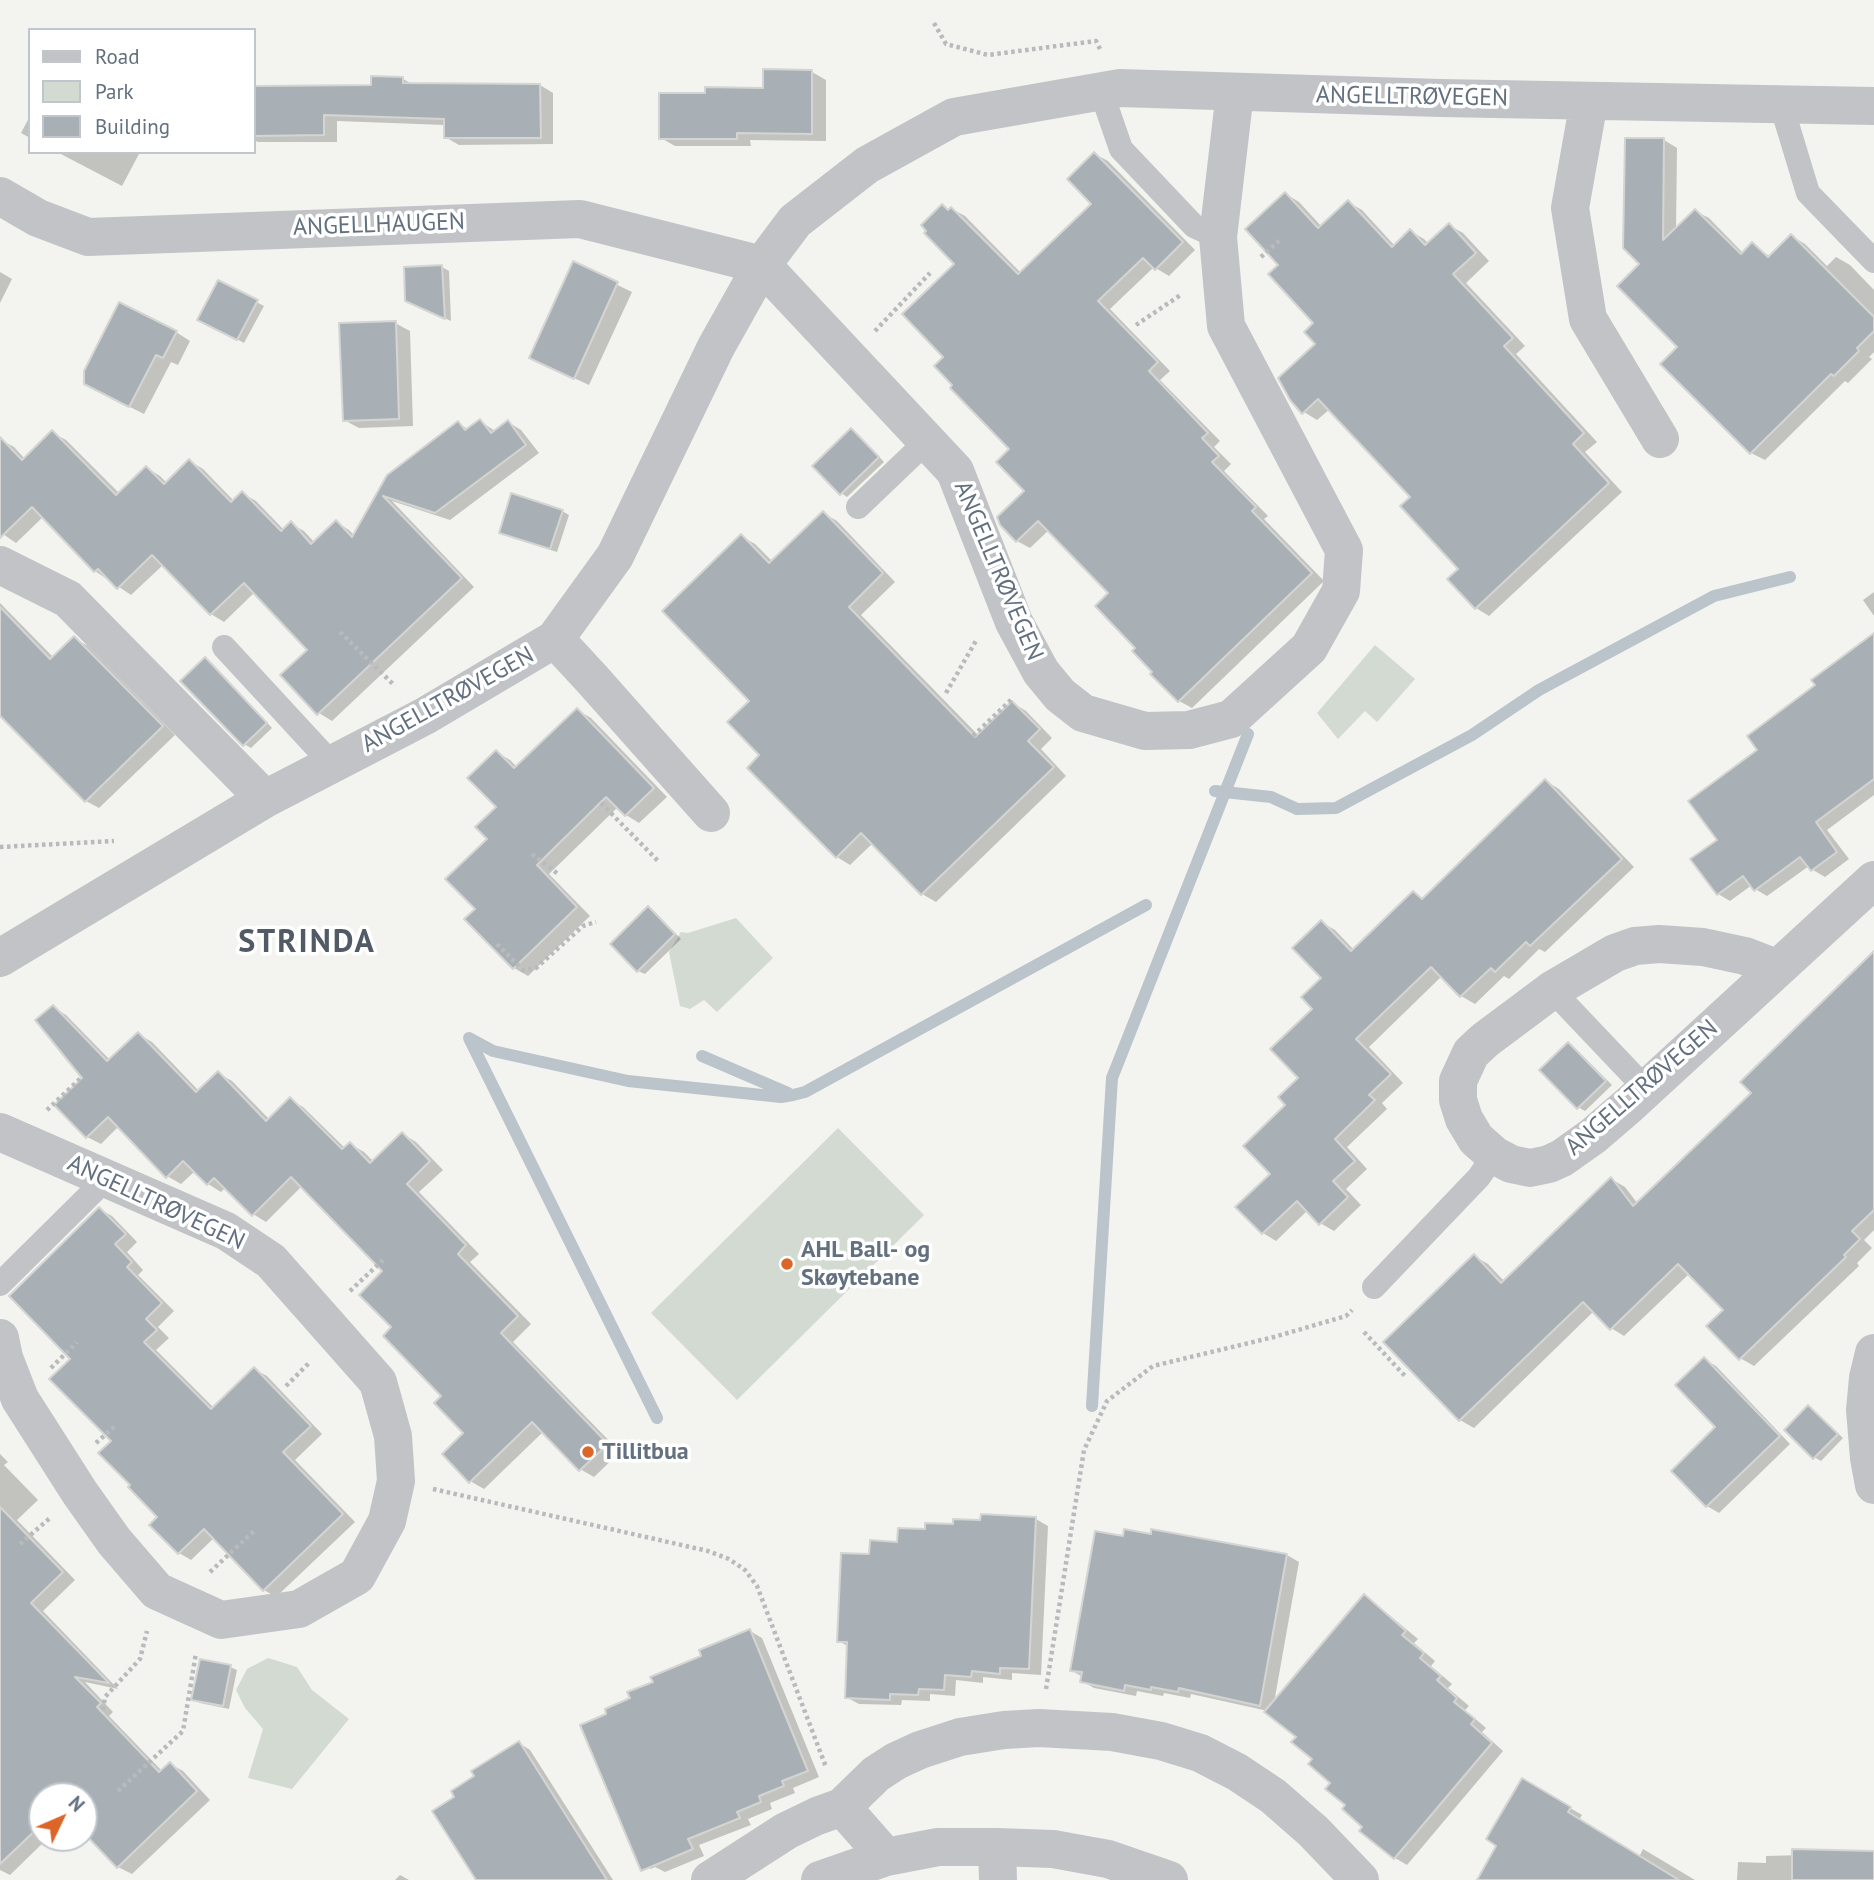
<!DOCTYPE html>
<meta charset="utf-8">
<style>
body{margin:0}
#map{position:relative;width:1874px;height:1880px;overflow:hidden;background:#f3f4ef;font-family:"PT Sans",sans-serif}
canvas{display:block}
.legend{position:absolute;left:28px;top:28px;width:228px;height:126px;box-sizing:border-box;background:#fff;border:2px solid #c1c6cc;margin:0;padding:9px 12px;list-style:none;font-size:21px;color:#63707f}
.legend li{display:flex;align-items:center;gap:14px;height:35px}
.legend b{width:35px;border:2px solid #c1c6cc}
.north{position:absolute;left:28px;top:1782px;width:70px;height:70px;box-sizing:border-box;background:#fff;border:2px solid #c1c6cc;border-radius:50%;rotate:46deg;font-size:19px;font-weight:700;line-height:28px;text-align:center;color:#63707f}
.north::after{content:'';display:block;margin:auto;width:24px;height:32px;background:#dc6527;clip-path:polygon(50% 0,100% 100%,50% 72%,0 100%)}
</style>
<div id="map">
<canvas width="1874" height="1880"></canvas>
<ul class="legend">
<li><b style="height:9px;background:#c1c3c7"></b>Road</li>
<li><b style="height:19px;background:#d3dad1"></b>Park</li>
<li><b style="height:19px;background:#a9b0b5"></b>Building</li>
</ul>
<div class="north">N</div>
</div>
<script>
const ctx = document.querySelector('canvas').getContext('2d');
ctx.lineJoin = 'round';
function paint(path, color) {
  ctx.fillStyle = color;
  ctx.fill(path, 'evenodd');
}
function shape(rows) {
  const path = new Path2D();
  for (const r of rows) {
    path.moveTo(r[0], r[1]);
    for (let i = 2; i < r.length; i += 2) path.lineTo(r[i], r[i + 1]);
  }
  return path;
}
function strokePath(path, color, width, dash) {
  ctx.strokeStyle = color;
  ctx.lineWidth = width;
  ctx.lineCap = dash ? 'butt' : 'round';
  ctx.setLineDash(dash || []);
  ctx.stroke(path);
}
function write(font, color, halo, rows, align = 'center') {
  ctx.font = font + ' "PT Sans",sans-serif';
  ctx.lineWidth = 7;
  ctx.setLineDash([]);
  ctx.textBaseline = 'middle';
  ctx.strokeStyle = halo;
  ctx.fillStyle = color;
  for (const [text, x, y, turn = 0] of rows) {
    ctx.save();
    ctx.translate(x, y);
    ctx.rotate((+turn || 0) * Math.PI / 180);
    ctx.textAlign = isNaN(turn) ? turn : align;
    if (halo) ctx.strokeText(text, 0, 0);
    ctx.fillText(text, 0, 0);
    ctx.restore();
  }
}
paint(shape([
 [1375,645,1415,679,1377,722,1365,711,1338,739,1317,713],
 [736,918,773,958,717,1012,704,1000,690,1009,680,1006,669,952,681,932,688,933],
 [838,1128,924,1215,737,1400,651,1313],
 [268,1658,297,1667,312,1690,349,1719,292,1789,248,1778,263,1729,245,1708,236,1690,247,1669]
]), '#d3dad1');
paint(shape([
 [812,72,826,80,826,141,750,140,751,146,675,146,661,138,706,95,764,89],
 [403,79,414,85,540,85,553,93,553,144,459,145,445,137,445,125,337,121,337,142,258,142,254,140,254,88,373,87],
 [30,116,30,138,21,133],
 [1664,140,1677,148,1676,230,1695,211,1709,218,1744,254,1752,245,1771,257,1792,236,1805,244,1827,266,1836,257,1850,265,1874,290,1874,352,1869,357,1872,359,1848,383,1845,381,1765,460,1751,453,1663,364,1680,347,1642,264],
 [57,152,140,152,122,186],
 [1095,154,1108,161,1195,250,1169,276,1154,267,1110,309,1170,371,1160,380,1220,441,1214,447,1231,464,1224,471,1268,516,1264,519,1324,581,1192,708,1179,701,1153,674,1155,672,1138,648,1111,593,1049,530,1030,548,1017,541,1026,491,1012,449,955,386,946,357,957,264,943,206,950,210,952,209,965,216,1021,273,1093,204],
 [1286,194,1299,202,1322,227,1348,202,1362,210,1395,246,1410,231,1424,239,1429,244,1449,225,1463,233,1489,261,1466,283,1525,346,1516,354,1597,442,1585,452,1622,492,1489,616,1476,608,1460,569,1412,497,1330,409,1317,420,1304,412,1317,345,1316,323,1281,265],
 [574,264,632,292,589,385,546,365],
 [442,267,449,271,451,321,414,304],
 [0,272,12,279,0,303],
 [219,282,264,306,244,343,200,319],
 [395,323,410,331,413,426,359,428,344,420],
 [176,332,190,341,178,365,171,362,144,414,100,392],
 [480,421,495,431,508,422,521,430,539,453,450,520,392,501,474,587,332,721,319,713,309,650,255,592,224,622,211,614,163,565,131,595,95,571,43,517,16,543,0,532,1,440,14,447,25,459,53,433,66,440,120,494,147,468,160,476,167,483,190,461,203,469,234,501,242,493,256,501,284,530,291,524,304,531,315,543,336,522,349,530,355,536,388,476,458,423,469,430],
 [851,431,858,434,884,462,847,497,841,493],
 [562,511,569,515,557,552,507,536,501,532],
 [823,513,837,521,895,582,861,615,979,736,1013,703,1026,711,1052,738,1041,749,1066,776,936,902,922,894,873,843,850,865,837,857,761,755,752,701,741,536,755,544,773,562],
 [1874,592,1874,616,1863,600],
 [0,603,54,658,74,638,88,646,175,735,99,808,86,801,0,713],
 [1874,635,1874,795,1827,830,1849,859,1825,877,1813,870,1809,866,1767,896,1755,889,1752,885,1730,901,1718,894,1719,840,1759,751,1818,685],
 [206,660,212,663,272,728,251,748,244,744],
 [577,710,591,718,667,797,639,823,626,815,618,807,549,874,590,916,528,976,514,968,477,909,490,839,498,807,496,752,510,760,518,768],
 [1546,781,1559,789,1634,867,1545,952,1539,949,1509,979,1504,976,1475,1004,1461,996,1442,976,1369,1047,1403,1083,1382,1103,1387,1109,1347,1147,1367,1169,1346,1189,1361,1205,1334,1231,1320,1223,1308,1210,1276,1241,1263,1233,1273,1174,1288,1105,1300,1078,1314,1009,1323,978,1321,922,1335,930,1354,950,1413,893,1424,899],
 [648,908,655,912,681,939,645,974,638,971],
 [1874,950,1874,1230,1864,1240,1872,1248,1857,1263,1859,1266,1754,1366,1740,1358,1725,1310,1690,1273,1624,1336,1611,1328,1594,1311,1474,1428,1460,1420,1474,1256,1488,1264,1505,1282,1611,1179,1625,1187,1638,1204,1753,1093,1865,962,1863,961],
 [53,1007,66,1015,111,1061,138,1034,152,1042,199,1091,218,1073,232,1081,270,1120,290,1100,303,1107,346,1149,350,1144,364,1152,374,1162,403,1134,416,1142,443,1170,419,1192,479,1254,470,1262,531,1324,513,1342,620,1452,594,1477,580,1469,544,1431,484,1489,470,1481,466,1433,444,1396,394,1327,384,1271,302,1186,266,1222,253,1214,226,1187,221,1192,208,1184,195,1171,181,1184,167,1176,119,1126,101,1144,87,1137,84,1078],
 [1569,1044,1575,1048,1612,1085,1585,1111,1578,1107],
 [99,1209,112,1216,137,1242,127,1252,143,1270,138,1275,174,1311,158,1327,169,1338,156,1350,214,1408,254,1369,267,1376,322,1434,295,1460,355,1522,276,1597,264,1590,215,1537,191,1560,179,1553,159,1517,133,1485,113,1441,72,1359],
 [1704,1359,1716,1366,1790,1444,1719,1513,1707,1506,1718,1427],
 [1808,1407,1815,1411,1843,1438,1821,1461,1814,1457],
 [0,1454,8,1462,4,1465,38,1500,17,1520,75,1580,43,1611,118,1689,85,1682,113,1712,109,1716,162,1771,170,1764,183,1771,210,1800,132,1874,118,1867,84,1831,84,1796,42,1796,42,1838,48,1838,10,1875,0,1870],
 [1036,1519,1048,1526,1041,1675,1012,1673,1012,1680,983,1677,983,1683,956,1680,955,1696,930,1694,930,1701,902,1700,901,1705,859,1704,846,1697,849,1647,839,1641,871,1556,927,1531,982,1522],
 [1287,1555,1299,1562,1274,1703,1364,1597,1376,1604,1418,1639,1414,1643,1435,1661,1431,1666,1452,1684,1448,1688,1469,1706,1465,1710,1486,1728,1482,1732,1503,1751,1407,1865,1395,1858,1365,1827,1298,1737,1268,1711,1191,1694,1190,1698,1164,1693,1163,1696,1137,1691,1136,1696,1094,1688,1082,1681,1083,1677,1072,1671],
 [750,1631,762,1638,819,1777,793,1788,795,1793,770,1803,772,1809,748,1819,751,1825,699,1845,704,1856,665,1872,655,1867,651,1869,639,1862,609,1715,655,1683],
 [230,1667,237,1670,229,1709,200,1703,193,1699],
 [519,1743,530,1750,613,1880,478,1880,457,1797],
 [1523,1780,1582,1815,1579,1820,1639,1857,1643,1849,1695,1880,1479,1880,1499,1845],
 [1874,1853,1874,1880,1737,1880,1738,1862,1766,1863,1766,1856],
 [400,1875,409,1880,395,1880]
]), '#0003');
strokePath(shape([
 [1215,791,1271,797,1297,809,1336,808,1472,735,1539,690,1714,596,1790,577],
 [702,1056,788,1093],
 [1092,1406,1112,1078,1248,734],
 [657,1418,469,1038,493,1051,628,1081,781,1097,793,1095,805,1092,1146,905]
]), '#bac4ca', 12);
const building = shape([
 [763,69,812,70,812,134,737,133,737,139,659,139,659,93,705,93,705,87,763,88,763,69],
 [371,76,403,77,403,83,540,84,541,138,444,138,444,119,324,115,324,135,254,136,254,86,371,85,371,76],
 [1625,138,1664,138,1663,240,1695,209,1741,254,1752,242,1768,257,1791,234,1874,317,1874,331,1857,348,1859,351,1834,376,1831,374,1750,454,1660,364,1677,347,1617,286,1639,264,1623,248,1625,138],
 [1094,152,1183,242,1155,270,1143,258,1098,301,1158,362,1149,371,1208,433,1202,438,1219,456,1212,462,1256,507,1252,511,1312,573,1178,702,1150,674,1152,672,1132,651,1135,648,1095,606,1108,593,1038,521,1016,542,1000,525,997,517,1024,491,996,462,1009,449,950,388,952,385,934,366,943,357,902,314,954,264,924,233,926,231,921,225,942,204,948,210,951,207,1018,274,1091,204,1067,179,1094,152],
 [1285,192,1318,228,1348,200,1392,247,1410,229,1425,245,1449,223,1476,253,1453,274,1513,338,1504,346,1584,433,1573,444,1609,483,1475,609,1447,579,1458,569,1400,506,1410,497,1318,399,1302,414,1290,400,1278,378,1315,344,1304,332,1313,323,1268,274,1278,265,1245,229,1285,192],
 [573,261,618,282,574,379,529,358,573,261],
 [442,265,445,319,405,301,404,267,442,265],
 [218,280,258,300,237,340,197,320,218,280],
 [119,302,177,331,163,358,156,355,129,407,84,384,84,371,119,302],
 [396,321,399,419,343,421,339,323,396,321],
 [480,419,491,433,508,420,526,445,435,513,383,496,462,578,317,715,280,675,307,650,244,583,210,615,152,555,117,589,98,569,94,572,32,507,0,538,0,437,22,460,52,430,116,495,146,466,164,484,189,459,231,502,242,491,281,531,291,521,311,544,336,520,352,537,387,475,458,421,465,430,480,419],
 [851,428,879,457,840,495,812,466,851,428],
 [511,493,563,510,550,549,499,533,511,493],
 [823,511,883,573,849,607,975,737,1012,701,1040,729,1028,741,1054,767,921,895,861,833,836,858,747,768,759,755,727,722,749,701,662,611,741,534,769,563,823,511],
 [0,607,50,659,74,636,163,726,85,802,0,716,0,607],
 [1874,633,1874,779,1816,822,1837,852,1811,871,1800,857,1754,891,1743,876,1717,895,1690,859,1717,840,1688,801,1757,750,1747,736,1815,685,1811,680,1874,633],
 [205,657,267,723,243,746,180,681,205,657],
 [577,708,654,788,625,816,606,797,537,865,577,907,513,969,464,919,475,909,445,879,487,839,475,827,496,807,467,778,496,750,514,768,577,708],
 [1545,779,1622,859,1530,946,1526,942,1495,972,1491,968,1460,997,1431,967,1356,1039,1391,1074,1369,1095,1375,1100,1335,1139,1355,1161,1333,1181,1348,1197,1319,1225,1297,1201,1262,1234,1235,1207,1270,1174,1243,1146,1285,1105,1278,1097,1298,1078,1270,1049,1312,1009,1301,997,1321,978,1292,948,1321,920,1351,951,1413,891,1422,899,1545,779],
 [648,906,675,934,637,972,610,944,648,906],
 [1874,951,1874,1210,1852,1231,1860,1239,1844,1255,1846,1257,1739,1360,1706,1326,1723,1310,1678,1264,1610,1330,1583,1302,1459,1421,1383,1342,1474,1254,1501,1283,1611,1177,1633,1206,1751,1093,1740,1082,1874,951],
 [53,1005,107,1061,138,1032,196,1092,218,1071,266,1121,290,1097,342,1149,350,1142,370,1163,402,1132,430,1161,407,1184,466,1245,458,1254,518,1316,501,1333,608,1444,579,1471,532,1422,469,1483,442,1454,463,1433,434,1403,441,1396,383,1336,391,1327,359,1295,382,1271,291,1177,252,1216,214,1178,207,1185,183,1161,166,1178,108,1117,86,1138,54,1105,82,1078,35,1020,53,1005],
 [1568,1042,1606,1081,1577,1109,1539,1070,1568,1042],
 [99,1207,126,1234,115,1244,132,1262,127,1267,162,1303,146,1319,157,1330,144,1342,211,1409,254,1367,311,1426,283,1452,343,1514,263,1591,204,1529,178,1554,149,1525,157,1517,128,1487,130,1485,98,1453,111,1441,49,1379,70,1359,9,1296,99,1207],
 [1704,1357,1780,1436,1706,1507,1671,1471,1715,1427,1675,1385,1704,1357],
 [1808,1405,1838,1434,1813,1459,1784,1430,1808,1405],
 [0,1507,63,1572,31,1603,109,1683,75,1677,101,1703,97,1707,159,1772,170,1762,197,1791,117,1868,84,1833,84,1796,42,1796,42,1824,0,1864,0,1507],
 [981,1514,1036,1517,1029,1669,1000,1668,1000,1674,972,1671,971,1677,945,1675,944,1690,919,1689,918,1695,890,1694,890,1700,845,1698,847,1642,837,1642,841,1553,869,1554,870,1540,897,1542,898,1528,925,1529,925,1523,953,1524,953,1519,980,1520,981,1514],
 [1124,1529,1151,1534,1151,1529,1287,1554,1260,1706,1179,1688,1178,1692,1151,1687,1151,1690,1125,1685,1124,1691,1080,1682,1082,1672,1070,1671,1095,1531,1123,1536,1124,1529],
 [1364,1594,1406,1631,1402,1635,1424,1653,1420,1658,1441,1676,1437,1680,1457,1698,1454,1702,1475,1719,1471,1724,1492,1743,1394,1859,1359,1831,1362,1827,1342,1809,1345,1805,1325,1789,1330,1783,1308,1764,1312,1759,1291,1742,1296,1737,1264,1712,1364,1594],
 [750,1629,808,1771,782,1781,784,1786,759,1796,761,1802,737,1812,740,1818,688,1839,693,1849,641,1871,580,1725,606,1714,605,1709,630,1698,627,1692,653,1682,650,1677,701,1656,699,1650,750,1629],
 [200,1659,231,1665,223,1706,191,1700,200,1659],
 [519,1741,607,1880,476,1880,432,1811,454,1797,451,1791,474,1776,471,1771,519,1741],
 [1522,1778,1571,1807,1568,1812,1679,1880,1477,1880,1496,1846,1486,1839,1522,1778],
 [1792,1849,1874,1851,1874,1880,1792,1880,1792,1849]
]);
paint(building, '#a9b0b5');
strokePath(building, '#d4d5d2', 2);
strokePath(shape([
 [934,23,946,44,988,55,1096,41,1101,51],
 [1261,257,1281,239],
 [1136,325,1182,294],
 [875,331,930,273],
 [340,632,395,686],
 [946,693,977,639],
 [973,736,1013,698],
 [601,803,659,862],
 [0,847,114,841],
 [532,854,558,874],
 [497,944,523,970,536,968,583,926,596,922],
 [47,1110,82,1077],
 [350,1291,385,1258],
 [1364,1332,1405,1376],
 [51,1368,77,1342],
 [286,1386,310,1362],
 [96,1443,116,1425],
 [433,1489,708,1551,729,1559,745,1570,757,1586,826,1767],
 [20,1544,50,1518],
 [210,1572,256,1529],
 [1046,1689,1084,1450,1107,1401,1153,1366,1274,1337,1346,1316,1352,1310],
 [103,1710,105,1697,140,1659,147,1631],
 [118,1791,183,1731,196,1653]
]), '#b8babc', 4.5, [3.5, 3.5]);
strokePath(shape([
 [1101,91,1121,149,1194,226,1218,237],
 [1781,104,1808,193,1874,261],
 [858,507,927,441],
 [224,647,332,764],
 [1552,990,1646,1089],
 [0,1284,107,1178],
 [1374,1287,1479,1177,1494,1155]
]), '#c1c3c7', 24);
strokePath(shape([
 [1589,101,1570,208,1588,319,1660,439],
 [0,196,38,218,88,237,580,219,762,265,955,471,1014,622,1041,672,1060,695,1083,713,1145,731,1189,730,1231,719,1309,648,1341,591,1344,550,1226,326,1218,237,1235,92],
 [0,565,68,599,265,799],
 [555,639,592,679,711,813],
 [0,958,265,799,425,716,555,639,615,556,716,347,762,265,795,221,867,165,954,117,1120,88,1440,98,1874,106],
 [1776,968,1745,956,1703,947,1659,944,1635,946,1615,953,1552,990,1485,1040,1471,1053,1458,1081,1458,1100,1464,1119,1476,1139,1494,1155,1511,1164,1530,1168,1549,1164,1562,1158,1593,1136,1629,1105,1874,880],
 [0,1132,226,1231,271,1261,378,1382,393,1436,396,1481,387,1521,357,1576,299,1609,221,1620,157,1591,114,1541,80,1493,20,1399,4,1358,0,1338],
 [1874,1353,1868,1378,1865,1410,1869,1458,1874,1485],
 [842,1807,876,1774,896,1761,920,1750,960,1737,1004,1730,1039,1728,1112,1732,1161,1741,1200,1753,1237,1772,1273,1796,1313,1831,1360,1880],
 [997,1847,998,1880],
 [710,1880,786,1831,817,1816,842,1807,886,1857],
 [820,1880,886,1857,938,1847,997,1847,1053,1849,1108,1859,1169,1880]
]), '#c1c3c7', 38);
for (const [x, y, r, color] of [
 [787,1264,7,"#dc6527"],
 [588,1452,7,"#dc6527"]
]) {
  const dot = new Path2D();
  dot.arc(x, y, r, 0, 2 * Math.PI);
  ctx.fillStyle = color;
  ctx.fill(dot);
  strokePath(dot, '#fff', 2.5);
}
write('24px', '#63707f', '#fff', [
 ["ANGELLTRØVEGEN",1412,97,1],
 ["ANGELLHAUGEN",379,225,-2],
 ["ANGELLTRØVEGEN",998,571,67],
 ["ANGELLTRØVEGEN",448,700,-29],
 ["ANGELLTRØVEGEN",1642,1088,-41],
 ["ANGELLTRØVEGEN",156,1203,25]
]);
write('bold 24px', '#63707f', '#fff', [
 ["AHL Ball- og",801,1250],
 ["Skøytebane",801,1278],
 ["Tillitbua",602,1452]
], 'left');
ctx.letterSpacing = '2px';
write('bold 32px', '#515a65', '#fff', [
 ["STRINDA",307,943]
]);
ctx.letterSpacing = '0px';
</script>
